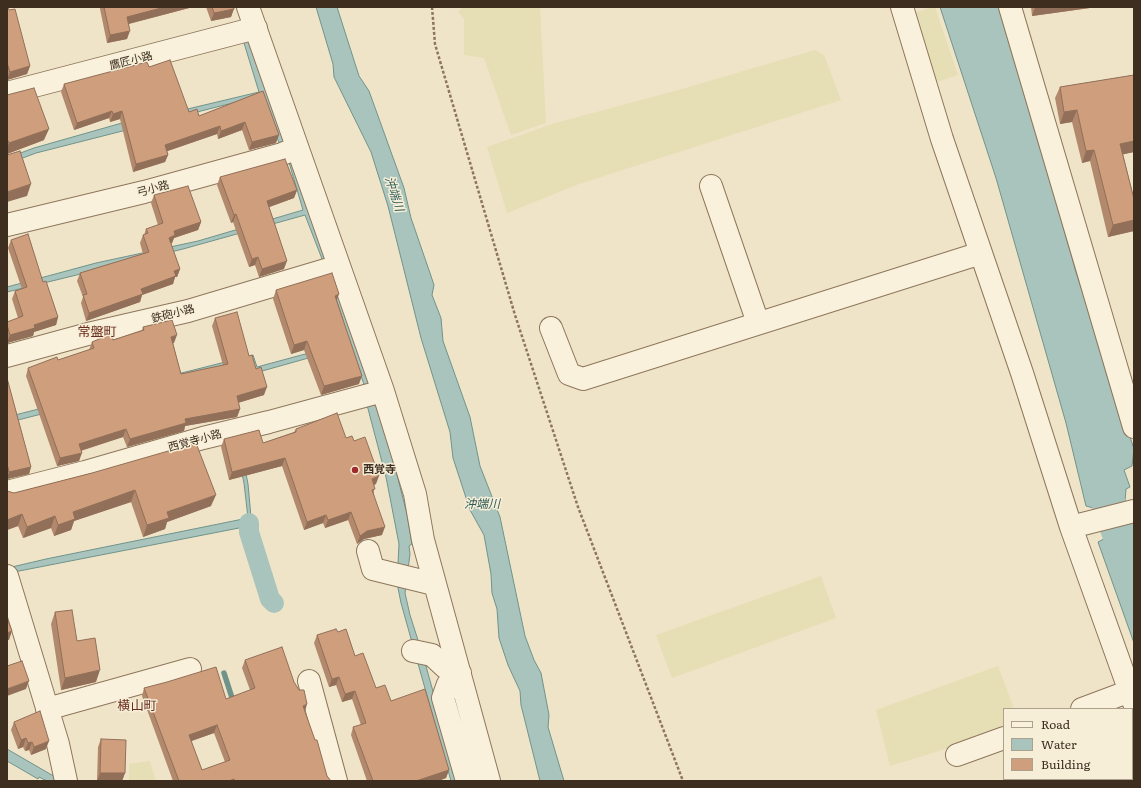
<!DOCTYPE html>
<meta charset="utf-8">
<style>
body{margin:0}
#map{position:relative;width:1141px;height:788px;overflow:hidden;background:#f0e4c8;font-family:Literata,serif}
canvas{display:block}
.frame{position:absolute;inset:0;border:8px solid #3d2e20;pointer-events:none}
.legend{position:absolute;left:1003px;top:708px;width:130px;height:72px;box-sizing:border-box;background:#f7eed8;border:1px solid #ada18e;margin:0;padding:5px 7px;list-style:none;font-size:12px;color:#3d2e20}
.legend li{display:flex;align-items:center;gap:8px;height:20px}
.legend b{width:20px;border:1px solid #ada18e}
</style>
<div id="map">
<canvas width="1141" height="788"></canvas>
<div class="frame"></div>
<ul class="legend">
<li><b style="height:5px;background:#faf1dc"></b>Road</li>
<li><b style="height:11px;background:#a9c4bc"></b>Water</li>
<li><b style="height:11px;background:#cf9f7d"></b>Building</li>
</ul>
</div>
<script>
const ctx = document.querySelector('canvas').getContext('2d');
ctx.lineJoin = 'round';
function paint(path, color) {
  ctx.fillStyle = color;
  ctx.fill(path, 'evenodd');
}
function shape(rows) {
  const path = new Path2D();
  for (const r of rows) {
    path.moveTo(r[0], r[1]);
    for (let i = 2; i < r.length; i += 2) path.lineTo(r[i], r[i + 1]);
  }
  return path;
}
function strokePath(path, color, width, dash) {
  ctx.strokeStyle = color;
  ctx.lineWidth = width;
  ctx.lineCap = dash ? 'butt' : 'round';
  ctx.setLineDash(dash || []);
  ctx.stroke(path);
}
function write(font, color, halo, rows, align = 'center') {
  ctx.font = font + ' Literata,"Noto Sans JP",serif';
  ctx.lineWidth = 3;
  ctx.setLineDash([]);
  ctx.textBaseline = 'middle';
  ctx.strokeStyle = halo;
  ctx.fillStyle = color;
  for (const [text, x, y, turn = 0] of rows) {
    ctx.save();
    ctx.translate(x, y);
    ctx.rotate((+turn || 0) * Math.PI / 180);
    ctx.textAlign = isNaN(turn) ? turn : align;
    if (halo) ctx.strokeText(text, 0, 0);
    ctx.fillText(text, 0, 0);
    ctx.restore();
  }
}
paint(shape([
 [463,7,540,7,546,123,511,135,484,58,464,55,464,19,458,12],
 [932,7,935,7,958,75,937,82,914,13],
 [815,50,824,55,841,100,579,184,507,213,487,147,552,124,682,89],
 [821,576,836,618,672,678,656,635],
 [998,666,1014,709,1004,709,1004,731,890,766,876,710],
 [150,761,156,781,129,781,129,764]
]), '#e6deb5');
const water = shape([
 [316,7,337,7,359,76,369,91,404,188,411,218,431,276,434,285,432,295,441,318,443,341,470,417,480,466,500,517,525,636,534,660,541,673,549,715,548,727,564,781,540,781,521,705,520,691,508,665,499,638,497,609,492,593,491,574,484,535,470,510,453,458,450,432,421,338,388,206,371,152,334,77,333,64,316,7],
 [940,7,1002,7,1076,272,1134,449,1132,466,1124,470,1130,487,1126,489,1125,501,1101,510,1086,506,1066,423,996,178,940,7],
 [249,40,386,432,407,514,412,544,409,546,410,554,405,593,410,615,424,659,458,781,451,781,401,603,397,583,399,544,386,477,367,405,366,390,348,339,312,357,255,373,81,404,14,421,7,417,253,355,257,367,309,353,343,320,329,277,305,215,183,249,7,292,7,287,96,263,198,241,303,210,288,159,281,148,262,97,260,96,36,153,7,164,7,158,34,148,136,119,154,117,259,92,244,43,249,40],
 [239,438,248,484,251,517,254,525,247,531,239,528,14,572,12,567,46,559,248,518,244,483,239,460,239,438],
 [1134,523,1134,643,1098,542,1134,523],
 [7,749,57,778,58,781,47,781,39,777,38,779,7,761,7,749]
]);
paint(water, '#a9c4bc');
strokePath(water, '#6f938a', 1);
strokePath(shape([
 [224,673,234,704]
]), '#6f938a', 5.5);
strokePath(shape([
 [249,523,249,532,270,599,274,603]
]), '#a9c4bc', 20);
strokePath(shape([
 [1101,482,1134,577]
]), '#a9c4bc', 34);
const minor = shape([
 [248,7,383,391,415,494,423,540,489,781],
 [902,7,942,139,1022,373,1071,527,1134,703],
 [1010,7,1134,427],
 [7,93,256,28],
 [711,186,758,323],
 [7,225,144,192,282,154,297,148],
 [551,328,569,374,583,379,981,253],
 [7,356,88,334,188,311,339,266],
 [7,492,85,472,203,438,269,422,383,391],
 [1071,527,1134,511],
 [368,551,373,569,434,584],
 [7,576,58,744,66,781],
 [413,651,432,655,446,668,460,673,448,684,443,698,467,781],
 [309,681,336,781],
 [47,709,190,669],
 [1082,709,1130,691],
 [957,755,1004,738]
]);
strokePath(minor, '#8d765c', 24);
strokePath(shape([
 [432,7,435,44,515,315,578,507,683,781]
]), '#8d765c', 2.5, [3, 2]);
strokePath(minor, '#faf1dc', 22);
paint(shape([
 [7,7,30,66,27,74,7,80],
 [100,7,193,7,129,24,127,39,107,43,100,9],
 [206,7,234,7,231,17,211,21],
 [1031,7,1097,7,1032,16],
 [149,67,189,112,199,116,263,91,276,143,249,150,242,130,218,139,217,134,167,151,168,155,165,162,133,172,120,119,110,122,109,118,74,130,61,92,64,84],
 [1134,75,1134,152,1123,154,1134,199,1134,231,1108,237,1090,161,1082,163,1072,122,1060,124,1055,98,1060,87],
 [7,95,44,140,7,154],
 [220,177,297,190,294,198,269,207,284,269,259,277,255,265,249,267,233,222,231,223,217,185],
 [154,195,201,222,198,230,174,238,172,243,171,244,180,269,177,277,175,277,173,284,142,295,140,302,86,321,81,303,83,297,77,281,80,273,143,254,140,243,143,235,144,235,146,229,158,225,151,203],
 [11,240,43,282,58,317,56,325,34,332,33,336,7,343,7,322,18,318,12,299,15,291,22,289,8,248],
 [276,290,337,302,359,384,321,395,304,350,291,354,273,299],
 [215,318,249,356,264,395,238,403,240,409,237,417,185,426,184,431,127,447,123,437,81,451,79,461,57,466,26,376,28,368,58,360,89,350,92,342,113,340,142,330,143,327,174,343,173,343,181,374,223,365,212,326],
 [7,378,31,467,29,474,7,479],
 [296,429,346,438,354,441,376,484,374,485,374,494,382,535,364,539,357,544,348,520,325,528,323,523,304,530,282,466,229,480,221,447,224,439,263,443,294,432],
 [92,473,211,506,167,522,165,529,143,537,131,502,74,521,71,530,54,536,51,528,23,538,18,526,7,530,7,491,14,493],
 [55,612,77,641,96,682,61,690,51,624],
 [338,632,355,656,376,688,391,701,449,770,446,778,438,781,367,781,351,735,353,727,361,725,352,699,342,702,336,685,329,687,314,643,317,635],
 [245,660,305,712,327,776,331,781,173,781,142,696,144,688,226,699,250,690,242,668],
 [214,733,225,762,202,770,191,741],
 [14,722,46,749,31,755,29,750,25,751,23,747,18,749,11,730],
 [101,739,125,773,122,781,97,781,98,747]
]), '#b2896c');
paint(shape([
 [165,7,193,7,124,25,127,17],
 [1040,7,1097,7,1032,16,1035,8],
 [234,9,231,17,211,21,214,13],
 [130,31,127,39,107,43,110,35],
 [30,66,27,74,7,80,10,72],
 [1077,110,1072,122,1060,124,1064,112],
 [112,111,109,118,74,130,77,123],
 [122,111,120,119,110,122,113,114],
 [245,122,242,130,218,139,221,131],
 [220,126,217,134,162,153,165,145],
 [49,129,44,140,7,154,7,148,9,143],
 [279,135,276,143,249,150,252,142],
 [1134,141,1134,152,1116,156,1120,144],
 [1094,150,1090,161,1082,163,1086,151],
 [168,155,165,162,133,172,136,164],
 [31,184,27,196,7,202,7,192],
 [297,190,294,198,264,209,267,201],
 [236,214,233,222,231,223,234,215],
 [1134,220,1134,231,1108,237,1113,225],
 [201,222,198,230,174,238,172,243,166,245,169,238,174,231],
 [258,257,255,265,249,267,252,259],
 [287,261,284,269,259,277,262,269],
 [180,269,177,277,175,277,173,284,142,295,140,302,86,321,89,313,141,289,174,271],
 [339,294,336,303,335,296],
 [58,317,56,325,34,332,33,336,7,343,10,335,34,325],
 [177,335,174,343,168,345,171,337],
 [307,341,304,350,291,354,294,345],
 [362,376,359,384,321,395,324,386],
 [267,387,264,395,234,404,237,396],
 [240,409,237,417,185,426,184,431,127,447,130,439,185,419],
 [126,429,123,437,76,452,79,444],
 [82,453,79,461,57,466,60,458],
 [285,458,282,466,229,480,232,472],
 [31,467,29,474,7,479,9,472],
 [379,476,376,484,369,487,372,479],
 [135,490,131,502,74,521,71,530,54,536,58,525,73,512],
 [216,495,211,506,167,522,165,529,143,537,147,525,167,512],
 [351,512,348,520,325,528,328,520],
 [22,514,18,526,7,530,7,520],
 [326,515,323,523,304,530,307,522],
 [55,516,51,528,23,538,27,527],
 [385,527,382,535,364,539,357,544,360,536,367,531],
 [12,631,9,640,7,640,7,633],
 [100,670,96,682,61,690,65,678],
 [339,677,336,685,329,687,332,679],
 [29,681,26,689,7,696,7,689],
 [355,691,352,699,342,702,345,694],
 [307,704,305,712,303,706],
 [217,725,214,733,186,743,189,735],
 [26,738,23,747,18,749,21,740],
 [49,741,46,749,31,755,34,747],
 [32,742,29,750,25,751,28,743],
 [449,770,446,778,438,781,416,781],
 [100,773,125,773,122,781,97,781]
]), '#916f58');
const building = shape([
 [7,7,8,7,9,10,15,9,30,66,10,72,7,63,7,7],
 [104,7,165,7,127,17,130,31,110,35,104,7],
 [212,7,234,7,234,9,214,13,212,7],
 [170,60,189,112,197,109,199,116,263,91,279,135,252,142,245,122,221,131,220,126,165,145,168,155,136,164,122,111,113,114,112,111,77,123,64,84,147,62,149,67,170,60],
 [1134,75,1134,141,1120,144,1134,199,1134,220,1113,225,1094,150,1086,151,1077,110,1064,112,1060,87,1134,75],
 [34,88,49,129,9,143,7,139,7,95,34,88],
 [20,151,31,184,7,192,7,155,20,151],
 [285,159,297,190,267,201,287,261,262,269,258,257,252,259,236,214,234,215,220,177,285,159],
 [188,186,201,222,174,231,175,235,169,238,180,269,174,271,176,276,141,289,143,294,89,313,83,295,87,294,80,273,149,252,143,235,148,233,146,229,163,223,154,195,188,186],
 [28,234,43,282,46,281,58,317,34,325,35,328,10,335,7,325,7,322,23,316,15,291,27,287,11,240,28,234],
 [332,273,339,294,335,296,362,376,324,386,307,341,294,345,276,290,332,273],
 [237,312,249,356,252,355,256,369,261,367,267,387,237,396,240,409,185,419,186,423,130,439,126,429,79,444,82,453,60,458,28,368,57,357,58,360,94,348,92,342,111,334,113,340,144,330,143,327,172,320,177,335,171,337,181,374,228,364,215,318,237,312],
 [7,378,31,467,9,472,7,464,7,378],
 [337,413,346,438,352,436,354,441,365,437,379,476,372,479,375,489,372,490,385,527,367,531,360,536,351,512,328,520,326,515,307,522,285,458,232,472,224,439,259,430,263,443,296,432,296,429,337,413],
 [196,443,216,495,167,512,169,518,147,525,135,490,73,512,75,519,58,525,55,516,27,527,22,514,7,520,7,491,14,493,92,473,196,443],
 [72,610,77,641,95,638,100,670,65,678,55,612,72,610],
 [7,618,12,631,7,633,7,618],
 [336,629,338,632,346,629,355,656,363,653,376,688,385,685,391,701,425,689,449,770,416,781,373,781,353,727,366,723,355,691,345,694,339,677,332,679,317,635,336,629],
 [282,647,294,682,299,690,304,690,307,704,303,706,315,740,317,740,327,776,331,781,235,781,234,779,229,781,179,781,144,688,167,682,216,667,226,699,255,688,245,660,282,647],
 [217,725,230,760,202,770,189,735,217,725],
 [22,661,29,681,7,689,7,666,22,661],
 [40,711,49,741,34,747,32,742,28,743,26,738,21,740,14,722,40,711],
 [101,739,126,740,125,773,100,773,101,739]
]);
paint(building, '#cf9f7d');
strokePath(building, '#916f58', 1);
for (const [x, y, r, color] of [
 [355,470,4,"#9e2a2b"]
]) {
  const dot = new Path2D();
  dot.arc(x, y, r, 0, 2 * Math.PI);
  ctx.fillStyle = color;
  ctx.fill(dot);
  strokePath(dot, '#f7eed8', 1.5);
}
write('11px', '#3d2e20', '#f7eed8', [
 ["鷹匠小路",131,61,-14],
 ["弓小路",153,189,-15],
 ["鉄砲小路",173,314,-14],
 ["西覚寺小路",195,441,-15]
]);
write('bold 11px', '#3d2e20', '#f7eed8', [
 ["西覚寺",363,470]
], 'left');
write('italic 12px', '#2f5d5a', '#f7eed8', [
 ["沖端川",394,194,72],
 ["沖端川",482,504]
]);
write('13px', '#6b2e1e', '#f7eed8', [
 ["常盤町",97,332],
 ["横山町",137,706]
]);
</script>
